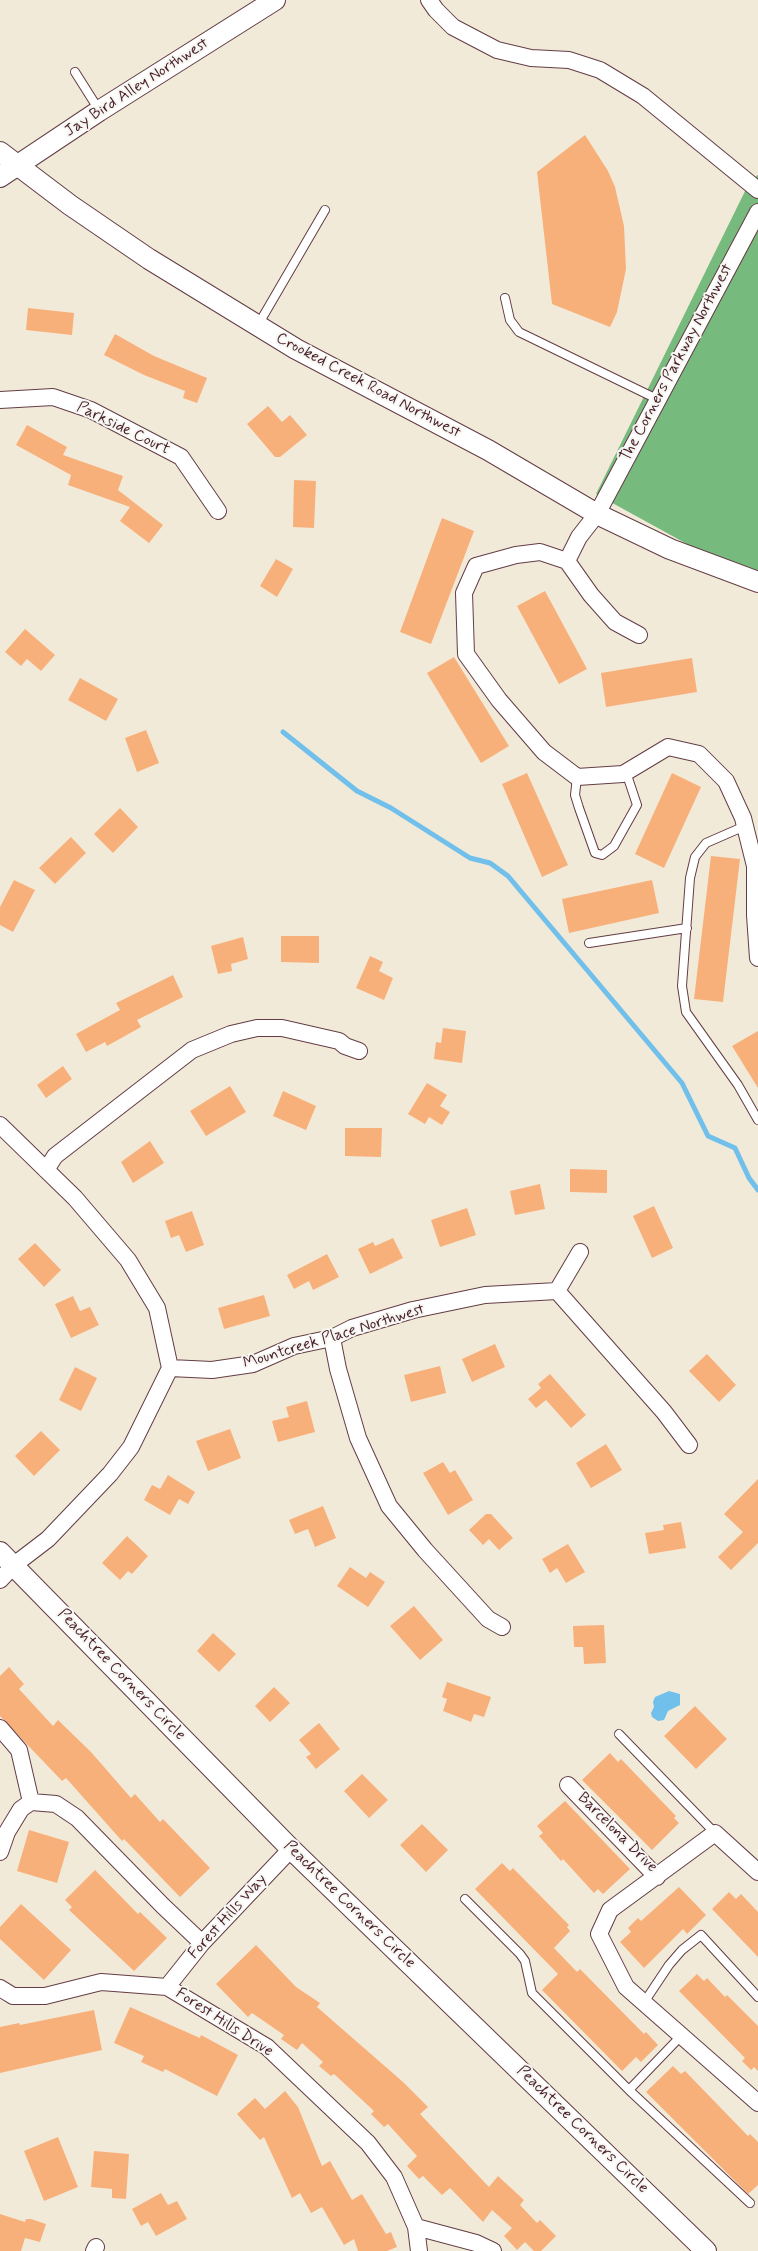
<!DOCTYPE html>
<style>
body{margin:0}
canvas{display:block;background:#f2ead8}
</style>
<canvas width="758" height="2251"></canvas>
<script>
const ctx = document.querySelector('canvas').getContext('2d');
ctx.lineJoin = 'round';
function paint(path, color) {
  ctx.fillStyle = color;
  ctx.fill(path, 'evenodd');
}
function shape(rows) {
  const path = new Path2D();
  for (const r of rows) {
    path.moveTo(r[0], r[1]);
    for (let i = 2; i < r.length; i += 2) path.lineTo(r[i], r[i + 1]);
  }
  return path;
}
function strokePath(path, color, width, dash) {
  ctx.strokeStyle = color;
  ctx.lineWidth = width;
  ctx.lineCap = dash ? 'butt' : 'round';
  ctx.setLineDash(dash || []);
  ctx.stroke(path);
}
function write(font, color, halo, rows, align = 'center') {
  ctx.font = font + ' Mynerve,sans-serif';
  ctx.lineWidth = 4;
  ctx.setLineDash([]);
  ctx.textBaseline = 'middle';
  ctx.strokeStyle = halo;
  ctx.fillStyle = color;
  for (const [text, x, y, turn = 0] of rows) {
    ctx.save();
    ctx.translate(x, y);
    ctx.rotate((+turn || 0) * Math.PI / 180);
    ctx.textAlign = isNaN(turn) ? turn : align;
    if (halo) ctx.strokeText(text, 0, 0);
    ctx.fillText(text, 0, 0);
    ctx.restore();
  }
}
paint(shape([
 [758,175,758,581,747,577,596,494,750,181]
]), '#77ba7d');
paint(shape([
 [669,1691,680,1694,680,1705,668,1711,664,1720,658,1721,652,1717,651,1713,654,1707,653,1702,655,1697]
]), '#71bfeb');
strokePath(shape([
 [283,732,357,791,391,808,470,858,490,863,508,876,682,1083,708,1136,735,1148,749,1178,758,1190]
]), '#71bfeb', 5);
paint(shape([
 [585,135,608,171,615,187,624,226,626,269,617,312,610,327,552,304,537,172],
 [28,308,74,313,72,335,26,330],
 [115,334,154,356,207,378,197,403,183,398,185,391,144,375,104,355],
 [268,406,282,422,290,415,307,435,280,457,275,457,247,424],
 [27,425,67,447,63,455,123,476,118,490,163,525,149,543,120,521,130,507,68,485,71,475,16,445],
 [294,480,316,481,314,528,293,527],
 [442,518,474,531,431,644,400,632],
 [276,559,293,569,277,597,260,586],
 [545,591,587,669,559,684,517,606],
 [25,629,55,655,41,671,27,659,21,666,5,652],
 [454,657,509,746,481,763,427,673],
 [692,658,697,692,606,707,601,673],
 [80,678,118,699,106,721,68,700],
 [146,730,159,763,137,772,125,738],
 [527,773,568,865,542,877,502,784],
 [672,773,701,787,664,868,635,854],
 [120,808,138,827,113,853,94,834],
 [71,837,86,853,55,884,39,868],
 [711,856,740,859,723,1002,694,999],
 [14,880,35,890,13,932,0,925,0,907],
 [652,880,659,913,569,933,562,899],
 [281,936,319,936,319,963,281,962],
 [243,937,248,959,231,964,232,971,218,974,211,946],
 [370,956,383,962,379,971,393,978,384,1000,356,988],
 [173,975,183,997,137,1020,141,1027,107,1046,105,1042,86,1052,76,1034,120,1010,116,1003],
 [443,1028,466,1031,462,1063,434,1059,436,1042,441,1043],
 [758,1031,758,1088,732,1046],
 [63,1066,72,1079,46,1098,37,1085],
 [427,1083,447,1095,440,1106,450,1112,442,1125,429,1117,425,1124,408,1114],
 [230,1086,246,1112,206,1136,190,1111],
 [283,1091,316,1106,306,1130,273,1116],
 [345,1128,382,1128,381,1157,345,1156],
 [150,1141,164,1163,133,1183,121,1162],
 [570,1169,607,1170,607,1193,570,1192],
 [540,1184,545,1209,515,1215,510,1191],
 [654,1206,673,1248,652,1258,633,1216],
 [467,1208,476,1235,440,1247,431,1220],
 [192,1211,204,1245,186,1252,179,1235,171,1238,165,1221],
 [393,1238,403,1258,370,1274,358,1249,373,1242,375,1246],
 [35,1243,61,1270,44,1287,18,1259],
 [327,1254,339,1277,313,1290,309,1281,294,1289,287,1275],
 [264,1295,270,1316,224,1329,218,1308],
 [73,1296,80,1311,90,1307,99,1325,71,1338,55,1304],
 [495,1344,505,1367,472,1382,462,1359],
 [707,1354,736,1385,719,1402,689,1371],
 [440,1366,446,1393,411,1402,404,1375],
 [75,1367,97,1378,81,1411,59,1400],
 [550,1374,586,1415,571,1428,546,1400,536,1408,528,1399,541,1388,538,1384],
 [307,1401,315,1432,278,1442,272,1421,289,1417,286,1407],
 [230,1429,241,1458,208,1471,196,1441],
 [41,1431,60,1450,34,1476,15,1456],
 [606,1444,622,1470,591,1488,576,1463],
 [443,1462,450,1473,455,1470,473,1500,448,1515,423,1473],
 [168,1475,195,1492,188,1504,179,1499,170,1515,144,1500,152,1485,160,1489],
 [758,1479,758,1543,731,1570,718,1557,743,1532,724,1514],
 [323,1506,336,1538,315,1547,308,1529,295,1534,289,1520],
 [486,1514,491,1514,513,1538,499,1550,489,1539,483,1545,469,1530],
 [681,1522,686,1548,649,1554,645,1533,664,1530,663,1525],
 [127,1536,148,1556,132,1574,128,1571,120,1580,102,1563],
 [568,1544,585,1572,566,1583,557,1568,550,1573,542,1559],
 [350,1567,366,1578,370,1572,385,1582,368,1607,337,1586],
 [414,1606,443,1640,420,1660,390,1626],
 [604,1625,606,1663,584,1664,583,1647,574,1647,573,1626],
 [213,1633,236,1654,219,1672,197,1651],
 [9,1667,24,1684,19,1689,53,1726,58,1720,91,1752,131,1798,135,1794,160,1822,163,1819,210,1868,180,1897,124,1839,122,1841,66,1778,62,1781,0,1716,0,1676],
 [447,1682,491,1697,484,1717,474,1714,471,1722,443,1711,447,1699,442,1697],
 [274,1687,290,1703,270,1722,255,1706],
 [695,1706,727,1739,696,1769,664,1736],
 [319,1723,340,1749,316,1769,306,1757,311,1754,299,1740],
 [610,1753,618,1762,621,1759,676,1816,674,1818,679,1823,652,1850,582,1780],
 [362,1774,388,1800,369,1818,344,1791],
 [565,1801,630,1869,603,1894,598,1889,594,1893,563,1859,561,1861,539,1836,543,1833,537,1826],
 [422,1824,448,1850,426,1872,400,1845],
 [29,1830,69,1842,57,1883,17,1871],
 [502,1863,510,1871,513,1868,569,1925,567,1927,570,1931,554,1948,577,1972,580,1969,644,2034,646,2032,658,2045,641,2062,636,2057,622,2071,542,1990,558,1974,475,1889],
 [95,1870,138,1914,140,1912,167,1938,134,1971,69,1910,72,1907,65,1900],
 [679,1887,706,1915,687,1934,683,1929,644,1968,620,1942,631,1932,628,1928,638,1918,641,1921],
 [729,1892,736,1899,741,1894,758,1912,758,1957,712,1909],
 [21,1904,71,1950,44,1980,0,1939,0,1927],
 [256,1945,296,1987,320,2003,317,2007,403,2082,428,2107,420,2114,489,2187,498,2176,524,2200,520,2205,537,2223,540,2220,556,2236,541,2251,534,2251,525,2242,517,2250,504,2236,512,2228,492,2210,483,2222,450,2188,442,2195,423,2176,419,2179,407,2166,417,2156,388,2124,384,2127,371,2114,374,2111,334,2074,331,2076,319,2066,323,2062,302,2043,297,2050,281,2039,284,2035,252,2013,248,2017,216,1984],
 [697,1974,704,1981,707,1978,725,1997,727,1995,758,2026,758,2071,754,2067,751,2070,742,2061,745,2058,679,1991],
 [130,2007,200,2038,201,2035,238,2055,217,2096,165,2069,163,2072,141,2062,144,2056,114,2043],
 [94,2010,102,2050,0,2073,0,2027,19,2023,20,2025],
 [673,2066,681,2074,685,2071,748,2136,750,2134,758,2142,758,2185,748,2194,646,2092],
 [285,2091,298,2107,322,2166,330,2161,352,2200,362,2194,386,2234,391,2232,397,2247,387,2251,358,2251,354,2239,344,2245,322,2207,311,2213,300,2193,292,2198,264,2137,260,2140,237,2114,255,2098,265,2109],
 [58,2137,78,2187,44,2201,24,2151],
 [94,2151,129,2154,126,2199,112,2198,112,2189,91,2187],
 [161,2193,168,2205,177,2201,187,2219,156,2236,148,2222,141,2226,132,2209],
 [0,2214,25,2222,26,2219,31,2219,46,2224,40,2242,25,2238,21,2251,0,2251]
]), '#f8b07b');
const service = shape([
 [75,72,99,110],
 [505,298,510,320,519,332,657,399],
 [258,325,325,210],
 [577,777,575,795,579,808,595,853,602,855,614,846,637,805,626,772],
 [745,826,706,843,695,857,690,878,682,986,686,1012,738,1085,758,1120],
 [589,943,687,928],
 [619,1734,715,1833],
 [465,1899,520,1954,525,1961,532,1993,629,2090,681,2036],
 [643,2004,669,1965,682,1950,701,1935,758,1997],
 [629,2090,750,2203]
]);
const minor = shape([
 [429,0,436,10,453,27,497,50,531,58,569,60,600,70,643,96,758,190],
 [0,400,53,397,91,410,181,457,218,511],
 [567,561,579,537,597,514,758,212],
 [639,635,615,622,591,595,567,561,540,552,516,555,476,566,464,593,466,654,499,700,544,752,577,777,623,774,668,747,699,754,726,781,743,818,755,866,755,915,758,958],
 [0,1125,75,1198,128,1260,157,1308,170,1368,131,1447,110,1474,48,1539,14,1565,0,1580],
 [46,1170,55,1156,192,1050,231,1034,257,1028,282,1028,339,1041,345,1046,359,1051],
 [557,1291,580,1252],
 [332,1338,338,1369,358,1438,389,1506,425,1550,488,1619,502,1627],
 [170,1368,212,1370,253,1364,294,1346,332,1338,352,1328,413,1310,485,1295,557,1291,664,1412,689,1445],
 [0,1728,19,1750,31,1802],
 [568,1785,657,1877],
 [0,1852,7,1832,21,1809,31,1802,56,1804,77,1818,163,1906,202,1943],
 [758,1872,715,1833,610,1910,599,1934,626,1987,758,2103],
 [167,1987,202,1943,291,1849],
 [0,1988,13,1996,45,1996,101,1982,167,1987,267,2047,368,2143,394,2177,416,2227,419,2251],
 [416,2227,476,2243,493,2251],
 [94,2251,96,2247]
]);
const tertiary = shape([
 [0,152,70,205,149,259,296,349,488,450,597,514,670,549,758,582],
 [0,177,99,111,275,0],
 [0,1552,291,1849,706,2251]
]);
strokePath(service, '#633d45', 10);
strokePath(minor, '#633d45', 18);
strokePath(tertiary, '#633d45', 22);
strokePath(service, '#fff', 8);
strokePath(minor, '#fff', 16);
strokePath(tertiary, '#fff', 20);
write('16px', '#4a1f2b', '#f6f6f2', [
 ["Jay Bird Alley Northwest",137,88,-33],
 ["The Corners Parkway Northwest",677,363,-62],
 ["Crooked Creek Road Northwest",368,386,28],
 ["Parkside Court",123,429,26],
 ["Mountcreek Place Northwest",334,1337,-17],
 ["Peachtree Corners Circle",121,1675,46],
 ["Barcelona Drive",617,1833,45],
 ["Peachtree Corners Circle",349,1905,44],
 ["Forest Hills Way",228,1917,-48],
 ["Forest Hills Drive",224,2023,33],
 ["Peachtree Corners Circle",582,2130,44]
]);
</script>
